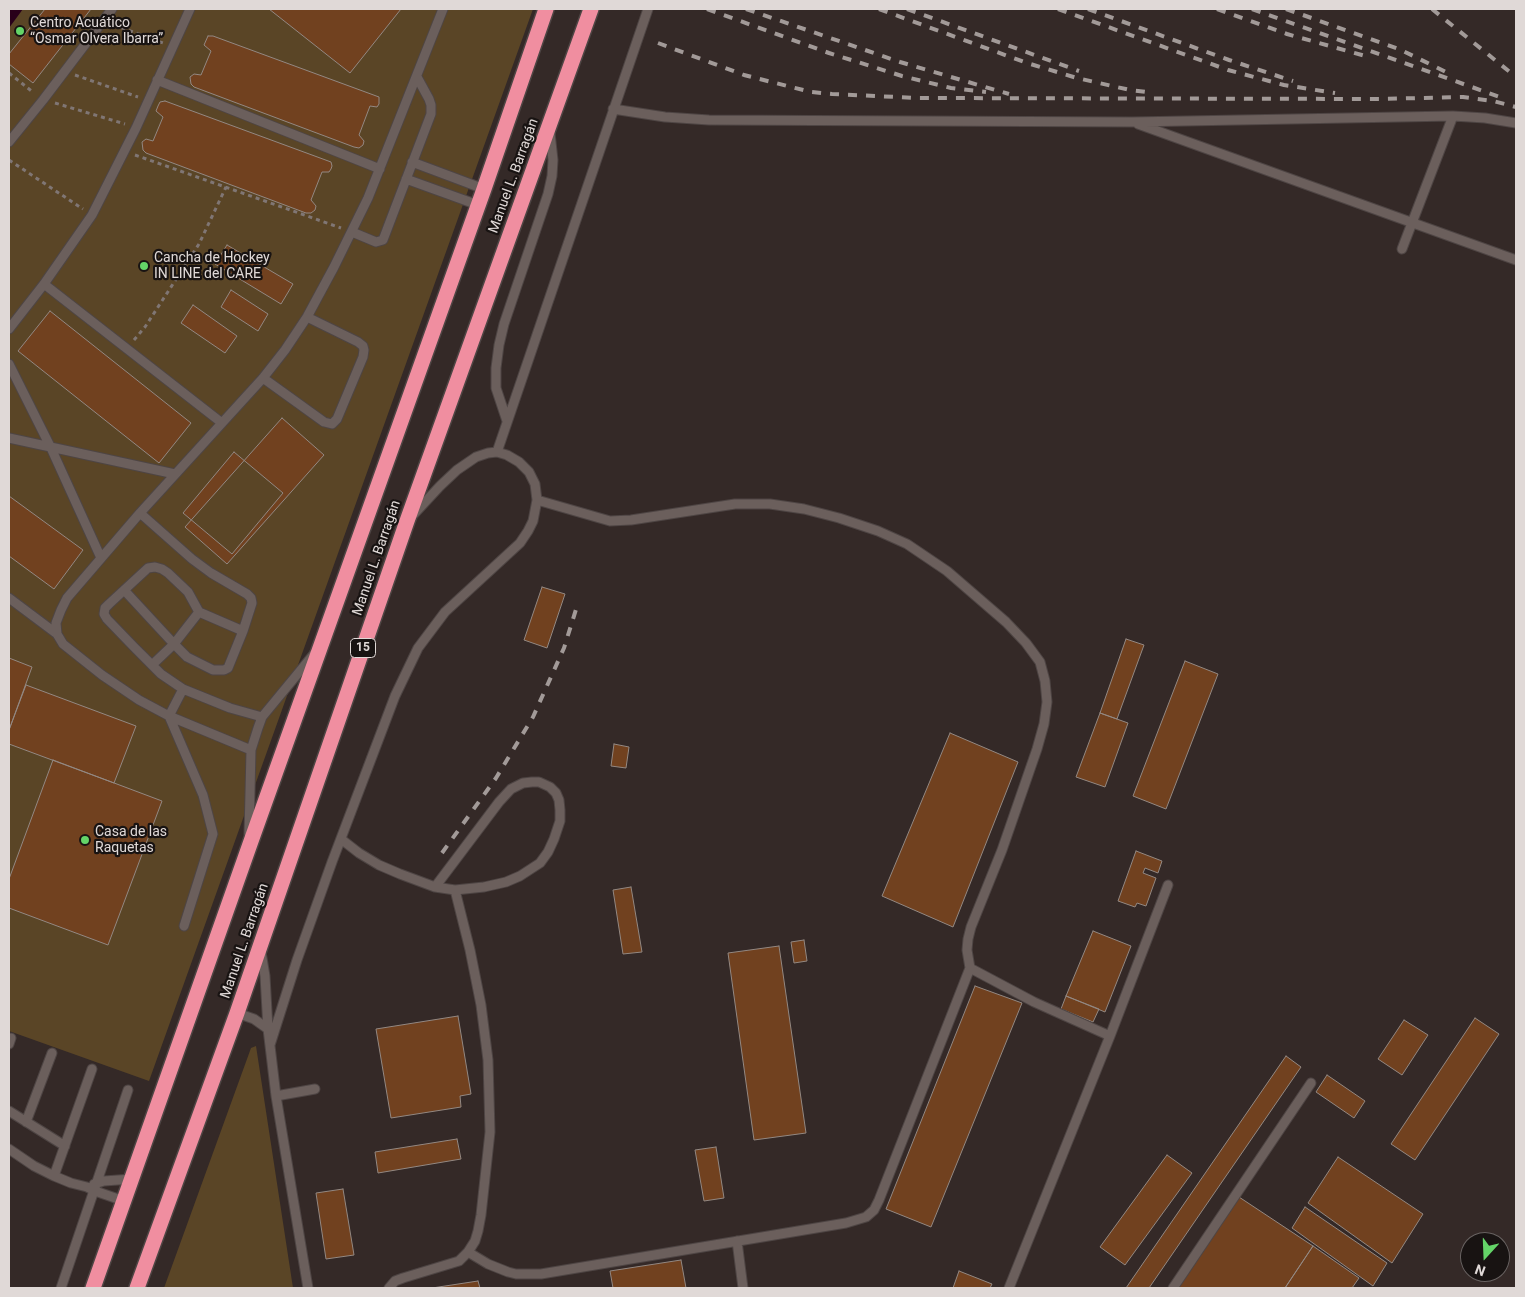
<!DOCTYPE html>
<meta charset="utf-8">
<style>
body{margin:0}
#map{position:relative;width:1525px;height:1297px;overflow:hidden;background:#342927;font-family:Roboto,sans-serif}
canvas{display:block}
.frame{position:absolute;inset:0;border:10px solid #e0d9d7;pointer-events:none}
.north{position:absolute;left:1460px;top:1232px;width:50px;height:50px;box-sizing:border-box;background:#181312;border:1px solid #686261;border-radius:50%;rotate:200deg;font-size:14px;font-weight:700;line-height:20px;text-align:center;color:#e0d9d7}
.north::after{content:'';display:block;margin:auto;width:18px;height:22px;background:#64d468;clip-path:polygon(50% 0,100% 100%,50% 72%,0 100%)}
</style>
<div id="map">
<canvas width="1525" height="1297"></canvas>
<div class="frame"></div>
<div class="north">N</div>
</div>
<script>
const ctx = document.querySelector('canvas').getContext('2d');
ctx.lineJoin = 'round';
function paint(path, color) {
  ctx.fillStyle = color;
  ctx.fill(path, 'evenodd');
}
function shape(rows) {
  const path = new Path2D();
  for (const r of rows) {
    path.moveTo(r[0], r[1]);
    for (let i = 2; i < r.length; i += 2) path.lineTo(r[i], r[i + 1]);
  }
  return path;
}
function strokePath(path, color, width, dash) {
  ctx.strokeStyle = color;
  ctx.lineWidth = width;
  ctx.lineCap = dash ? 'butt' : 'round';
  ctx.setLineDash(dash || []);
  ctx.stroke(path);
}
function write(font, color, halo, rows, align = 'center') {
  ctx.font = font + ' Roboto,sans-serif';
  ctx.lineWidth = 4.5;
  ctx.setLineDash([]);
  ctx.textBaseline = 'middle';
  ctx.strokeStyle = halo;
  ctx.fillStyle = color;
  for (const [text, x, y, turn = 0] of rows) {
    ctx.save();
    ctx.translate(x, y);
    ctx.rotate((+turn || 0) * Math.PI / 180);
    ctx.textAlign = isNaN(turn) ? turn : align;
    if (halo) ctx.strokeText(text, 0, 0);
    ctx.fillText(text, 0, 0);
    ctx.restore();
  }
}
paint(shape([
 [9,9,533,9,149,1081,9,1031],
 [256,1046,293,1288,164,1288,251,1048]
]), '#5a4526');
paint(shape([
 [9,9,23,9,9,28]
]), '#29001a');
const building = shape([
 [45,9,91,9,33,83,9,64,9,54,45,9],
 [269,9,401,9,350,73,269,9],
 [208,36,213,36,379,97,379,104,377,107,370,106,359,135,364,141,363,145,359,148,354,147,194,87,191,84,190,77,194,74,201,75,211,51,204,45,208,36],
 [165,101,331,162,332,166,331,169,329,172,322,172,311,200,316,206,315,210,311,213,306,213,146,153,143,150,142,142,146,139,153,141,163,117,156,111,158,106,160,102,165,101],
 [227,245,293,284,281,304,215,264,227,245],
 [231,290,268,314,258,331,221,307,231,290],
 [193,305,237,336,225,353,181,323,193,305],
 [50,311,191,423,159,463,18,351,50,311],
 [282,418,324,455,227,564,185,527,282,418],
 [234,452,283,493,232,554,183,513,234,452],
 [9,496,83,550,54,589,9,556,9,496],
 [542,587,565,594,547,648,524,640,542,587],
 [1126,639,1144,645,1117,719,1100,713,1126,639],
 [9,658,32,667,9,730,9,658],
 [1185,661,1218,674,1166,809,1133,796,1185,661],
 [26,685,136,726,114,783,9,744,9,730,26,685],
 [1100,713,1128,723,1105,787,1076,777,1100,713],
 [950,733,1018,762,953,927,882,896,950,733],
 [614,744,629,747,626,768,611,766,614,744],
 [53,760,162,801,108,945,9,908,9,879,53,760],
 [1136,851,1162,861,1158,873,1145,868,1143,873,1156,878,1146,906,1137,903,1135,907,1118,901,1136,851],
 [631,887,642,952,623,954,613,890,631,887],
 [1093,931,1131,946,1105,1012,1066,996,1093,931],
 [804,940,807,961,794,963,791,942,804,940],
 [779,946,806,1133,754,1140,728,953,779,946],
 [975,986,1022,1003,931,1227,886,1209,975,986],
 [1066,996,1099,1009,1093,1022,1061,1009,1066,996],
 [458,1016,471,1094,460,1096,461,1107,391,1118,376,1029,458,1016],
 [1475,1018,1499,1034,1415,1160,1391,1144,1475,1018],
 [1404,1020,1428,1035,1402,1075,1378,1059,1404,1020],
 [1286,1056,1301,1067,1149,1288,1126,1288,1286,1056],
 [1327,1075,1365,1101,1354,1118,1316,1092,1327,1075],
 [457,1139,461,1159,378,1173,375,1152,457,1139],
 [716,1147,724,1198,704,1201,695,1150,716,1147],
 [1167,1155,1192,1173,1125,1265,1100,1247,1167,1155],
 [1338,1157,1423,1214,1392,1263,1308,1203,1338,1157],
 [343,1189,354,1255,326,1259,316,1193,343,1189],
 [1239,1197,1313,1246,1285,1288,1176,1288,1239,1197],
 [1305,1207,1387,1263,1373,1286,1292,1228,1305,1207],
 [1313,1246,1359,1278,1352,1288,1285,1288,1313,1246],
 [681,1260,686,1288,613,1288,610,1271,681,1260],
 [959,1271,992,1284,990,1288,953,1288,959,1271],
 [478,1281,480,1288,432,1288,478,1281]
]);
paint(building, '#71411f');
strokePath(building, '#938882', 1);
const lane = shape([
 [157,80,380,169],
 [613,109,665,117,709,120,1132,122,1453,116,1485,118,1516,123],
 [1138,124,1516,260],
 [9,142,43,100,112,9],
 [412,162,484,189],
 [406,179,478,205],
 [352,232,376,242,383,240,431,114,431,105,429,99,417,77],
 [1402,249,1453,116],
 [44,284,222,423],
 [9,329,44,284,92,215,136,128,190,9],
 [9,364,51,448,101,558],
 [263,378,324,422,332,424,337,419,363,357,364,350,363,346,358,342,307,317],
 [507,421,496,388,496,368,499,345,504,324,548,194,552,176,553,160,550,133],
 [9,438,175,474],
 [537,500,610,521,631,520,735,504,770,504,804,509,839,518,878,531,907,544,947,571,1006,622,1026,643,1040,662,1045,681,1047,702,1044,724,1037,749,1002,850,971,927,968,939,967,950,970,968],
 [140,513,192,559,211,573,247,594,251,598,252,603,243,631,199,612],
 [414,514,440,486,457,470,476,457,488,453,497,452],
 [124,590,174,644,187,657,213,670,224,670,228,668,243,631],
 [9,598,57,634],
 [152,665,174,644,199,612,188,592,168,573,162,569,155,567,148,568,109,604,105,608,104,614,107,619,134,647,161,674,183,689,230,708,262,717],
 [183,689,169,716,203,795,213,834,184,926],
 [251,750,169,716,139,700,102,675,63,644,57,634,56,623,61,610,67,598,140,513,263,378,285,350,307,317,334,267,368,198,443,9],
 [249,834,251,750,258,728,262,717,314,654],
 [341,839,359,853,379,865,400,874,435,887,455,890,470,950,481,1005,488,1060,490,1132,481,1215,478,1231,475,1241,468,1252,459,1261,403,1278,395,1281,389,1288],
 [435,887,499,802,511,789,523,783,532,782,539,782,550,787,556,793,559,800,560,810,560,821,554,839,548,852,540,863,520,876,506,882,484,887,455,890],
 [261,952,265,976,268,1029,276,1096,308,1288],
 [237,1013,254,1019,268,1029],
 [9,1044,11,1038],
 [270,1045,297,960,332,862,395,696,418,648,445,612,520,543,528,531,533,521,537,500,535,484,529,472,519,462,507,455,497,452,648,9],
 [276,1096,315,1089],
 [9,1111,65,1146],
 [26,1122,52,1053],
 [9,1149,34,1166,54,1176,71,1183,87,1187,95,1191,124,1201],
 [54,1176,92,1069],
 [94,1184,104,1181,132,1179],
 [737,1241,743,1288],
 [468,1252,488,1264,508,1272,516,1274,541,1274,846,1223,866,1217,874,1210,879,1200,970,968,1034,1002,1110,1036],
 [61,1288,128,1090],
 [1009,1288,1110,1036,1168,885],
 [1173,1288,1311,1083]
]);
const highway = shape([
 [93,1288,250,844,484,189,546,9],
 [137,1288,237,1013,407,521,591,9]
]);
strokePath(lane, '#4e4544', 11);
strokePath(highway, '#4e4544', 18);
strokePath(shape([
 [114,25,163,43],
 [9,73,34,93],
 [75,75,138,97],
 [55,103,125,124],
 [135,155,341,228],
 [9,160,83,209],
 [134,340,145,327,199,244,226,187]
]), '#807674', 3, [4, 4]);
strokePath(lane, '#6b5f5c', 9);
strokePath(highway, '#f08ea0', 15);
strokePath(shape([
 [707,9,829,53,902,76,951,88,986,92],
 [746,9,900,62,1009,94],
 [879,9,1027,63,1077,78,1130,90,1146,92],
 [907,9,1079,71],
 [1058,9,1228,70,1284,85,1335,93],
 [1088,9,1229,60,1293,81],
 [1217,9,1287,34,1369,57],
 [1252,9,1500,97],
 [1286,9,1399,49,1446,72],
 [1432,9,1516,77],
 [658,43,744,75,811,92,832,94,918,98,1379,99,1463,97,1493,101,1516,107],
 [442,853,496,778,533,717,564,648,578,603]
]), '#a29a98', 4, [9, 9]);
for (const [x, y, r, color] of [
 [20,31,5,"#64d468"],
 [144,266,5,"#64d468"],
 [85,840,5,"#64d468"]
]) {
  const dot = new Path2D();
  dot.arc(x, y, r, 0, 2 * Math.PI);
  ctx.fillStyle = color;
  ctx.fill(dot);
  strokePath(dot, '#181312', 2);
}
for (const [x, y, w] of [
 [363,648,25]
]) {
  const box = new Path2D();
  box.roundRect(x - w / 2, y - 9.5, w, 19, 4);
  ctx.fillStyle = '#181312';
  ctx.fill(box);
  strokePath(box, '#e0d9d7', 1);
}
write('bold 12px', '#e0d9d7', null, [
 ["15",363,648]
]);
write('14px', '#e0d9d7', '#181312', [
 ["Centro Acuático",30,23],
 ["“Osmar Olvera Ibarra”",30,39],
 ["Cancha de Hockey",154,258],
 ["IN LINE del CARE",154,274],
 ["Casa de las",95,832],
 ["Raquetas",95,848]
], 'left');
write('14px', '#e0d9d7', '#181312', [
 ["Manuel L. Barragán",514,176,-70],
 ["Manuel L. Barragán",377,558,-71],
 ["Manuel L. Barragán",245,941,-71]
]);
</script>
